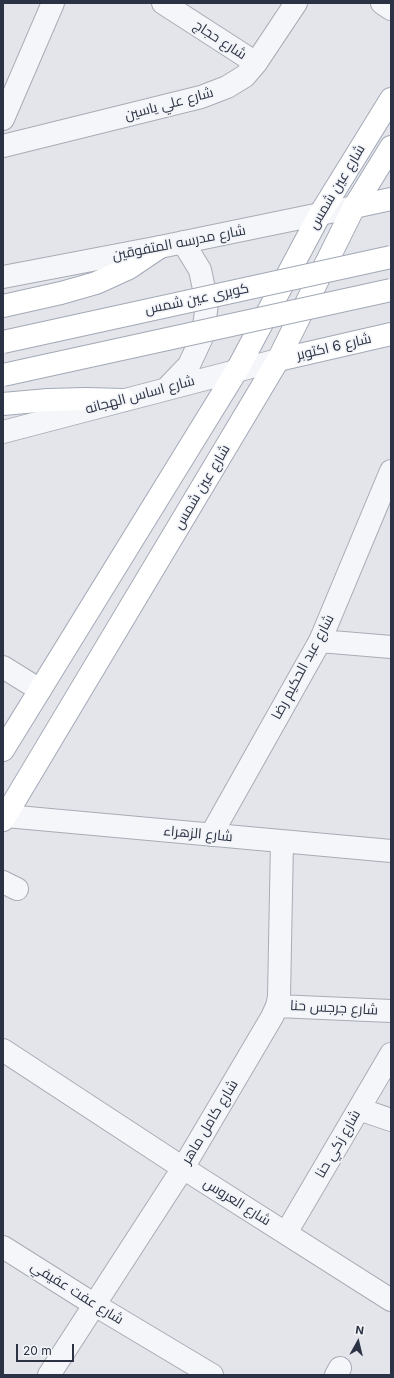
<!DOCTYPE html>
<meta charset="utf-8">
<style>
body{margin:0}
#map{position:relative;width:394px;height:1378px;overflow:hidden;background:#e3e5eb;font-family:Inter,sans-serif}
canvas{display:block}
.frame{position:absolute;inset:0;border:4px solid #2a3243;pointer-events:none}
.north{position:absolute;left:338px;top:1322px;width:40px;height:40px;-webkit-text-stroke:3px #f2f4f8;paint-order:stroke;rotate:8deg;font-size:11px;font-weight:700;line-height:16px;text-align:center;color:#2a3243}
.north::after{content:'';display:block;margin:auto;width:14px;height:18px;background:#2a3243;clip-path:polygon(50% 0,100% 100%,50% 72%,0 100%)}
.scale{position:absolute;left:16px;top:1344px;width:58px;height:18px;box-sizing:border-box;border:2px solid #2a3243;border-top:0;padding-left:5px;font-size:12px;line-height:14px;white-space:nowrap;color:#2a3243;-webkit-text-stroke:3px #f2f4f8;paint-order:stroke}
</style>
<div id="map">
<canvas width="394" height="1378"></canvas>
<div class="frame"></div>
<div class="north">N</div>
<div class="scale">20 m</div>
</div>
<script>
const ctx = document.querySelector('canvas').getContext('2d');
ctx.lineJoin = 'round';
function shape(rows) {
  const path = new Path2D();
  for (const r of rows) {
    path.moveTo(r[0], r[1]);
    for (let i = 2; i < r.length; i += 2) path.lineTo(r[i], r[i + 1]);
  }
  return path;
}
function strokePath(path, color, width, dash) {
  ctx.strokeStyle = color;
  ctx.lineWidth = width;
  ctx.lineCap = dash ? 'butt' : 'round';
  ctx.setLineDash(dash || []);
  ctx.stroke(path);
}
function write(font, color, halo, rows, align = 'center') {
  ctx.font = font + ' Inter,Cairo,sans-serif';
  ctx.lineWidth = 3.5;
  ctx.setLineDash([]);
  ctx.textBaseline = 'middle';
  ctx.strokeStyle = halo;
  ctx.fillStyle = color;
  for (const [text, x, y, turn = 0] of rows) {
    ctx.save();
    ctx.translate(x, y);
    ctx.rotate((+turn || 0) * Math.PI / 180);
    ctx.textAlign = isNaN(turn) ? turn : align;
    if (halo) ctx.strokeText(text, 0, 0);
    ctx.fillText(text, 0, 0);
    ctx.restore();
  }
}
const minor = shape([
 [163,3,256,63],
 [382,3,391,9],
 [3,119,53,3],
 [3,146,201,97,227,87,245,76,256,63,296,3],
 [3,277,160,247,354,207],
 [167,388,189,365,203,335,207,303,200,270,183,242],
 [3,432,278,360],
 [320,641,391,647],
 [3,667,40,690],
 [6,816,391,851],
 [211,835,320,641,391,471],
 [3,882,17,889],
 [277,1006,391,1011],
 [3,1050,183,1168,391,1300],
 [359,1109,391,1120],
 [286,1233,391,1054],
 [3,1247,95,1305,212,1375],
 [49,1375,183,1168,272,1017,277,1006,279,997,282,841],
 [336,1375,340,1368]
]);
const major = shape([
 [354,207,391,199],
 [3,306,61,293,96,283,129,268,160,247],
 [278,360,391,334],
 [3,404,48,400,86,399,124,400],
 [3,750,237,370,320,214,391,99],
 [3,820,278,360,354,207,391,147]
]);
strokePath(minor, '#a8acb5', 24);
strokePath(major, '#a2a9b6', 24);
strokePath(minor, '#f5f6f9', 22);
strokePath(major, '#fff', 22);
const majorBridge = shape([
 [3,342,391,257],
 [3,375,391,290]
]);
strokePath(majorBridge, '#a2a9b6', 24, []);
strokePath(majorBridge, '#fff', 22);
write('14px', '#2a3243', '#f2f4f8', [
 ["شارع حجاج",220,40,33],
 ["شارع علي ياسين",169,104,-15],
 ["شارع عين شمس",337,187,-59],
 ["شارع مدرسه المتفوقين",179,243,-11],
 ["كوبرى عين شمس",197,299,-12],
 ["شارع 6 اكتوبر",334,347,-13],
 ["شارع اساس الهجانه",140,395,-15],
 ["شارع عين شمس",202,487,-59],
 ["شارع عبد الحكيم رضا",303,667,-62],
 ["شارع الزهراء",198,834,5],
 ["شارع جرجس حنا",334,1008,3],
 ["شارع كامل ماهر",210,1122,-59],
 ["شارع زكي حنا",338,1144,-60],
 ["شارع العروس",237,1202,32],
 ["شارع عفت عفيفي",77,1293,32]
]);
</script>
